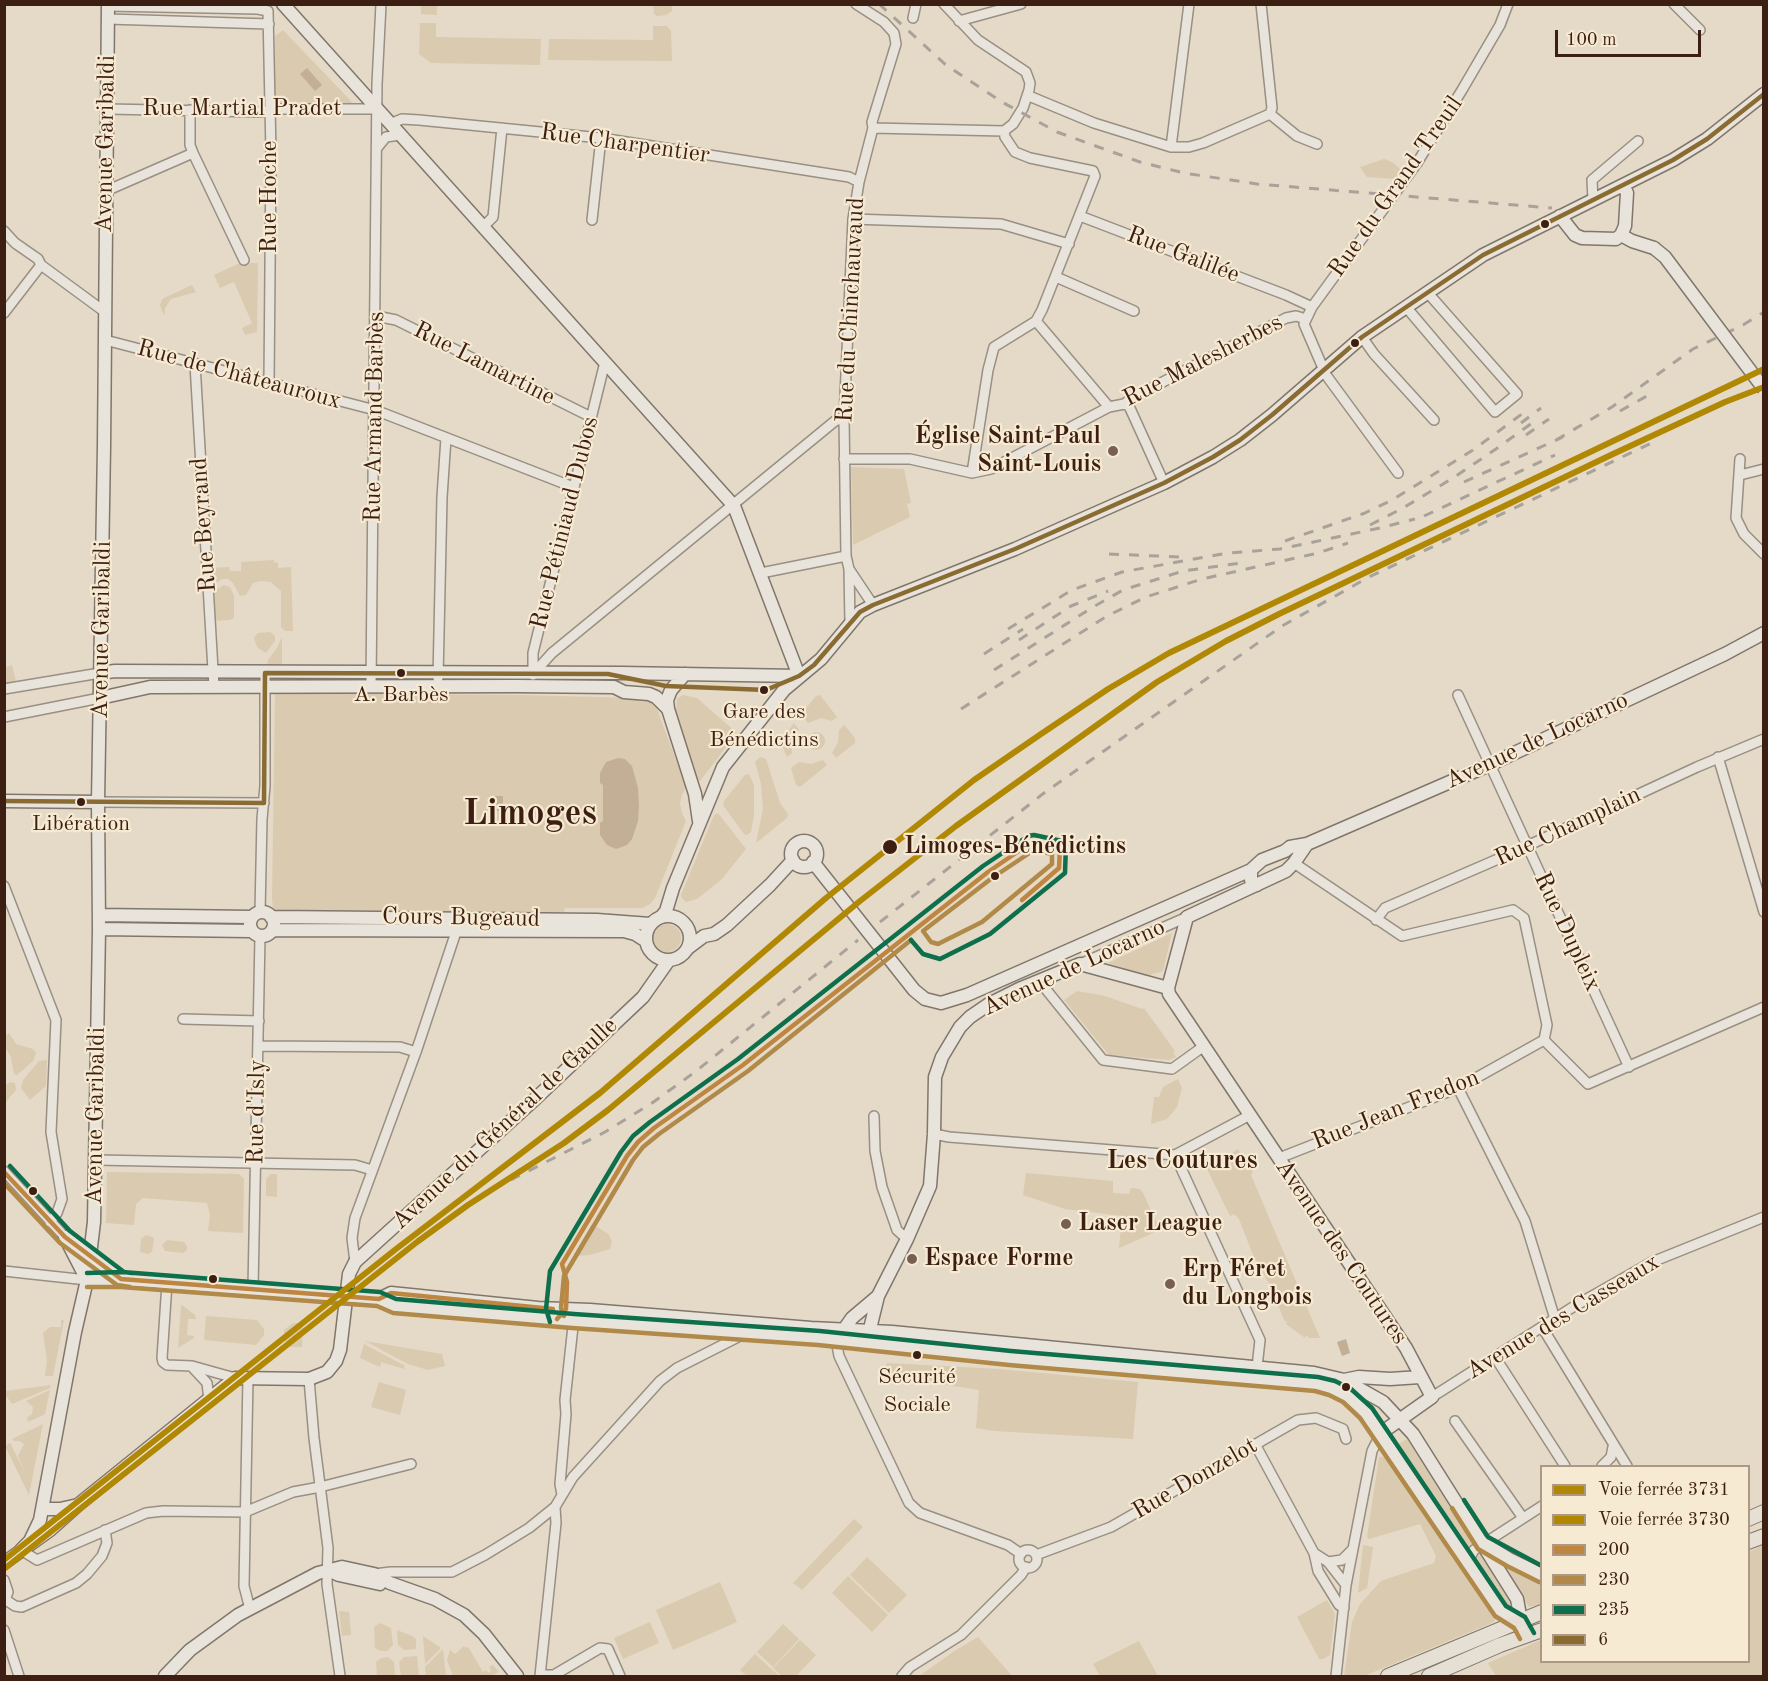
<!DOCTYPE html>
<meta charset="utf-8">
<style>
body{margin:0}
#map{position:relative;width:1768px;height:1681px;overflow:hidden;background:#e4dac7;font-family:"Old Standard TT",serif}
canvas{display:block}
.frame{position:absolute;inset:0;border:6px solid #3d1e12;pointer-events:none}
.legend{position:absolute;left:1540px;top:1465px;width:210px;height:198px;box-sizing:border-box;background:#f6ead2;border:2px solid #ac9885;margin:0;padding:8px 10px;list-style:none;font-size:18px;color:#3d1e12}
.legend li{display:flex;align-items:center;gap:12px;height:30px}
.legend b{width:30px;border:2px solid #ac9885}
.scale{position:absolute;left:1555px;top:30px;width:146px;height:27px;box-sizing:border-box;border:3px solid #3d1e12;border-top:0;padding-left:8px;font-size:18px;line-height:21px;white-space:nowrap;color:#3d1e12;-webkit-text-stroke:4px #f6ead2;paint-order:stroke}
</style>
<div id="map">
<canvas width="1768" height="1681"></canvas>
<div class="frame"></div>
<ul class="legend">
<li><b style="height:8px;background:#b18804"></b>Voie ferrée 3731</li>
<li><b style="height:8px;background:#b18804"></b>Voie ferrée 3730</li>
<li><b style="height:8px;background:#be8641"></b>200</li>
<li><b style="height:8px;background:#b18948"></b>230</li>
<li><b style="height:8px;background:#0d6f4b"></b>235</li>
<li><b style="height:8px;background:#8a6c32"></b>6</li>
</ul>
<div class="scale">100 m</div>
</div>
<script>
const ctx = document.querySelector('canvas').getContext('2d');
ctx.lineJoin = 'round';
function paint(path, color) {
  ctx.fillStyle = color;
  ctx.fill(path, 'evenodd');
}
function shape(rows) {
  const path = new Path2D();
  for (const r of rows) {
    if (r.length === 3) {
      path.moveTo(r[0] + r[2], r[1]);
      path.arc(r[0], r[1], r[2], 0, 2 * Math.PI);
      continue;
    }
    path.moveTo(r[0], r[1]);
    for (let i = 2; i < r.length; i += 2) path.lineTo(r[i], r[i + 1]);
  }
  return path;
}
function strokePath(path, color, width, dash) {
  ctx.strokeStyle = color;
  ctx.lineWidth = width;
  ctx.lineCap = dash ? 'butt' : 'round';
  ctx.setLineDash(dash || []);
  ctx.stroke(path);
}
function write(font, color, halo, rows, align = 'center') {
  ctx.font = font + ' "Old Standard TT",serif';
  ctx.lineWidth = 4.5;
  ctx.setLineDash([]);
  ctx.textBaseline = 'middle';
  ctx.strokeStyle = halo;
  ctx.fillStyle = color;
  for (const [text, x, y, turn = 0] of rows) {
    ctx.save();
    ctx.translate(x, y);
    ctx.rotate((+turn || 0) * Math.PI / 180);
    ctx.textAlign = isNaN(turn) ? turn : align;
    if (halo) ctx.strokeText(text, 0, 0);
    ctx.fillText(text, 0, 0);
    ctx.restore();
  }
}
paint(shape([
 [421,5,437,5,437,15,421,14],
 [653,5,672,5,672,11,666,15,657,16,654,14],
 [420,23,436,23,436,37,541,39,540,65,431,63,419,54],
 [653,26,667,26,671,31,672,61,548,60,549,39,653,40],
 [283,30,350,100,354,105,275,106,275,36],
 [1384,159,1392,162,1400,169,1396,179,1367,177,1360,167],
 [240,263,258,263,257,332,245,335,242,328,252,323,234,282,220,288,214,275],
 [192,285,196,292,171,299,165,308,164,316,160,305,162,299],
 [851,467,904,469,911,503,907,504,910,517,853,545],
 [274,560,274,562,278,563,278,568,291,567,293,631,285,631,281,627,281,591,271,582,261,581,253,583,246,595,240,596,233,583,228,579,222,579,211,587,211,568,229,567,230,571,241,571,241,562],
 [224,585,230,587,234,596,234,618,229,620,213,621,212,592],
 [270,632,275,636,275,641,266,653,257,647,254,638,258,633],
 [282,637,282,665,267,665,268,660,277,648],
 [4,663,6,667,12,665,16,682,5,684],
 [275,693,521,695,635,698,649,701,657,709,686,787,682,795,680,803,682,813,686,821,655,898,650,904,642,908,565,908,564,912,276,910,273,907,272,899],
 [683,695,697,698,737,733,700,781,696,777,676,712,677,699],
 [820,695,837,717,832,721,821,718,808,723,801,714,816,696],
 [794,723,799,730,794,735,791,743,792,753,787,757,780,741],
 [844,725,855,738,855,743,836,758,832,753,838,742,839,730],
 [816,741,9],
 [760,757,766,759,780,803,788,814,787,818,756,843,763,809,761,784,755,762],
 [823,760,827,765,800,787,796,785,791,768,799,762,811,764],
 [749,774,754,785,754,815,751,832,747,835,744,834,723,805,724,801,745,775],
 [718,813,746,849,722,879,697,899,686,902,682,898,681,895,714,815],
 [667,938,14],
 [1172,933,1163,971,1146,976,1108,963],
 [1077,991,1105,996,1142,1009,1144,1008,1175,1051,1173,1052,1176,1057,1169,1060,1109,1055,1064,1000],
 [9,1033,16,1044,33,1049,36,1053,33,1061,17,1075,14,1074,11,1057,5,1047,5,1036],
 [47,1060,46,1086,30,1100,21,1088,23,1080,39,1061],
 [1178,1079,1182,1088,1177,1107,1167,1119,1151,1124,1154,1097,1159,1097,1163,1087],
 [10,1082,15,1083,16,1090,5,1103,5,1086],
 [1238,1149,1253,1172,1251,1175,1320,1338,1309,1338,1306,1335,1305,1338,1286,1324,1287,1322,1284,1320,1272,1289,1253,1255,1239,1219,1234,1214,1230,1216,1207,1169,1204,1170,1202,1167,1220,1160,1220,1158,1225,1156,1226,1157],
 [107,1172,239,1174,244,1179,243,1233,208,1231,210,1215,207,1203,143,1198,136,1204,134,1225,106,1223],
 [1026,1173,1113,1181,1113,1193,1129,1194,1131,1188,1140,1189,1143,1193,1160,1230,1119,1248,1122,1216,1065,1209,1023,1195],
 [271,1174,277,1174,277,1197,266,1196,266,1179],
 [591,1225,599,1228,608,1234,612,1241,610,1249,590,1255,577,1256,574,1254],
 [146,1235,154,1238,152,1252,148,1254,140,1252,141,1239],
 [167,1240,184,1242,187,1246,187,1250,183,1253,165,1251,162,1245],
 [182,1305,195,1315,196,1319,188,1319,187,1335,194,1336,194,1338,178,1348,181,1306],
 [206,1316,257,1320,264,1329,264,1335,256,1345,204,1340],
 [61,1320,64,1320,53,1376,45,1376,47,1360,43,1333,50,1327,61,1327],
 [293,1323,303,1324,302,1347,291,1347,284,1340,284,1330],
 [365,1341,442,1354,445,1366,428,1370,408,1364],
 [364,1344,405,1366,404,1369,381,1362,380,1367,360,1358],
 [887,1363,999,1369,1138,1382,1133,1439,994,1431,976,1428,979,1390,886,1375],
 [379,1382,406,1390,400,1415,371,1407],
 [51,1385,50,1388,12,1404,5,1394,5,1391],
 [50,1390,45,1414,28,1422,27,1418,32,1414,33,1407,26,1401],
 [43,1424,29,1495,5,1446,10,1443,26,1474,18,1456,24,1444,20,1441,14,1441,12,1439],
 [1407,1439,1474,1541,1465,1551,1395,1446],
 [1389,1456,1477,1593,1496,1618,1494,1622,1364,1676,1344,1676,1352,1622,1360,1604,1381,1581,1434,1563,1436,1556,1420,1524,1369,1539,1367,1537,1379,1457],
 [854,1519,863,1527,802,1590,793,1583],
 [1363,1545,1373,1547,1367,1588,1358,1593],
 [1763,1545,1763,1676,1496,1676,1488,1663,1541,1640,1542,1662,1748,1662,1749,1552],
 [1481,1551,1513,1602,1505,1608,1473,1563],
 [1494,1554,1517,1570,1541,1580,1541,1604,1529,1607],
 [867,1557,907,1595,889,1613,850,1575],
 [848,1576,888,1615,872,1632,832,1593],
 [720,1582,737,1622,673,1650,656,1610],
 [1327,1600,1335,1614,1330,1655,1323,1659,1319,1659,1297,1617],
 [339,1611,349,1612,351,1635,342,1636],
 [650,1622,659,1643,623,1659,614,1638],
 [380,1623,391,1628,393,1645,387,1651,381,1651,375,1648,374,1627],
 [783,1624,799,1639,773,1667,757,1652],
 [397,1630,412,1636,416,1639,416,1649,404,1650,398,1645],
 [423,1636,441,1648,425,1664],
 [978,1637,1012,1676,919,1676,956,1650],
 [800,1640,816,1655,796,1676,782,1676,773,1668],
 [1139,1641,1158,1676,1100,1676,1093,1664],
 [464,1646,466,1648,468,1647,483,1672,486,1670,489,1673,491,1671,489,1667,493,1665,499,1672,491,1676,453,1676,447,1660,450,1650,455,1654],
 [443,1649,446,1676,426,1676,425,1667],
 [755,1654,779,1676,747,1676,740,1670],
 [417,1656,419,1676,401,1676,399,1662,404,1657],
 [388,1657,394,1662,395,1676,377,1676,376,1662,381,1658]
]), '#dacab0');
paint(shape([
 [307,68,322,85,315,91,300,74],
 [618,758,625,759,632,766,638,788,639,806,638,821,632,839,627,845,616,849,607,845,600,835,600,823,603,821,603,785,600,783,600,773,606,762],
 [489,796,503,796,503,811,489,811],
 [1346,1339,1350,1353,1342,1356,1337,1342]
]), '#c2af96');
const street = shape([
 [1674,4,1700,30],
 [108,6,258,9,268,11],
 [268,11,271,154,269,382],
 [913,18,916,4],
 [108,19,269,24],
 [959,21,1021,4],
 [1029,96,1094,123,1171,147,1189,147,1203,143,1270,114,1272,108,1261,4],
 [107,109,261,112,281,109,378,109],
 [190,110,190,145,193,153,244,260],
 [1270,114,1297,136,1317,144],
 [390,124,402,119,419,120,601,138,849,177,859,182],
 [873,128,1004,131,1013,124,1023,108,1029,90,1030,83,1026,72,978,40,944,4],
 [1171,147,1189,4],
 [377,148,386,137,400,135],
 [106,191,193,153],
 [1593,200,1592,180,1638,141],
 [1080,216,1286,295,1312,307],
 [853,219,1001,224,1069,244],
 [592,220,601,138],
 [483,227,493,217,502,128],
 [4,231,15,243,38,259,41,265,105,312],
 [1056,277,1134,311],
 [1406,307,1495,412,1517,394,1427,292],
 [4,313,41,265],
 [376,316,396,320,591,417],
 [1036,321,1109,407],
 [1362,337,1374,354,1434,420],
 [105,340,375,410,573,487],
 [195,364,214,687],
 [1124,404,1129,406,1164,483],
 [844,459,910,459,972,473,991,469,1109,407,1124,404,1132,398,1286,318,1296,316,1306,319],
 [1740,459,1736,518,1744,534,1764,554],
 [972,473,988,370,994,347,1036,321,1042,310,1095,176,1093,171,1030,158,1015,152,1005,137,1004,131],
 [1398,473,1326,375,1304,324,1312,307,1417,163,1462,90,1500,25,1508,4],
 [1740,475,1764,469],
 [849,569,873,605],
 [761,573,846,556],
 [850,623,849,569,846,556,844,418,853,219,859,182,873,128,872,122,896,44,894,33,884,22,856,4],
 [533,674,552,653,835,421,844,418],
 [533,675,533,653,605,362],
 [438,678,442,497,446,438],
 [371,686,377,84,381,4],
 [4,689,100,673],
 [1458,695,1629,1067],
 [4,717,100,698],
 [1718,757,1764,912],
 [98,802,264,803],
 [1294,863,1402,936,1513,910,1524,918,1547,1025,1544,1040],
 [4,886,56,1020,51,1132,62,1199,57,1213,50,1222],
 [260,912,262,819,265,786,265,673],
 [1376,920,1385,908,1512,853,1697,767,1764,739],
 [1080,964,1187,917],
 [1040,982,1103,1060,1172,1069,1204,1046],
 [183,1019,259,1021],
 [1544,1040,1588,1084,1764,1007],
 [258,1046,400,1047,416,1052],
 [1458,1088,1525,1221,1555,1319],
 [874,1116,875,1151,882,1187,897,1230,907,1239],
 [934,1134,949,1137,1175,1155,1250,1115],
 [1175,1155,1260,1340,1257,1367],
 [1279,1158,1458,1088,1544,1040],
 [96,1160,355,1165,372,1170],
 [4,1171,65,1237],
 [355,1262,352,1238,355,1218,416,1052,456,932,452,927],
 [4,1271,87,1280],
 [167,1283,162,1358,163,1362,167,1365,192,1366,235,1378],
 [253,1288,260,936],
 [1542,1327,1627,1466],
 [836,1340,839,1356,909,1503,920,1513,1008,1545,1021,1554],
 [1495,1357,1565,1466],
 [193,1368,207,1383,209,1400],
 [248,1378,244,1586,250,1609],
 [309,1379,314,1438,328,1548,327,1584,340,1676],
 [1432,1397,1573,1307,1652,1262,1764,1217],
 [1455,1421,1523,1518],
 [1255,1444,1314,1553],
 [1602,1466,1611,1457,1613,1447],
 [562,1495,560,1484,566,1414,565,1400,574,1317],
 [21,1550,37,1560,146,1513,163,1511,245,1512,293,1492,320,1487,411,1464],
 [1028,1559,9],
 [1036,1555,1111,1527,1298,1420,1316,1418,1343,1429,1346,1439],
 [1328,1562,1342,1560,1352,1550],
 [1467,1563,1474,1550,1542,1506],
 [374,1574,391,1572,452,1572,485,1555,529,1528,555,1507,573,1477,660,1381,677,1368,744,1334],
 [4,1580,8,1592,4,1602],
 [6,1600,15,1606,22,1607,76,1583,87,1574,102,1556,107,1543,105,1530],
 [1344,1608,1339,1605,1318,1571,1314,1553,1328,1562,1346,1585],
 [4,1630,19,1676],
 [541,1675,554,1675,600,1648,608,1649,620,1676],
 [540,1676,556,1523,555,1507],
 [902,1676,910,1667,961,1635,1021,1575,1026,1567],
 [1336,1676,1346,1585,1372,1451,1381,1433]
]);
const secondary = shape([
 [283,4,734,506,799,676],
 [1560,216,1575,235,1582,238,1616,239,1621,235,1625,226,1627,193,1623,185],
 [1621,235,1632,241,1654,248],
 [100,673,115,671,621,673,799,676],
 [685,674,671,690,667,700,668,709,695,794,699,821],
 [100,698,150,687,516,686,614,687,624,692,649,694,656,697,668,709],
 [4,801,98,802],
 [804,854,13],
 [813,862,914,990,925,999,941,1003,967,995,1251,870],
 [1257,885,1251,880,1251,870,1262,860,1285,851,1290,847,1307,844,1489,765,1725,654,1764,633],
 [262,924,12],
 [99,915,252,917],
 [668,938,22],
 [271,917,597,920,650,924],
 [661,917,666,911,673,888,723,767,784,690,821,659,860,612,873,605,1015,549,1078,521,1164,483,1213,457,1240,440,1272,415,1362,337,1483,255,1673,160,1707,139,1764,94],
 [99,929,251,931],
 [272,930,624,931,635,934,646,941],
 [688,948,704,936,714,934,727,925,770,885,793,860],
 [1168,988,1169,994,1406,1348,1432,1397,1381,1433],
 [65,1237,121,1279],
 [67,1241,87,1280],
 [87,1280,121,1279,379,1299,394,1306,573,1321,819,1338,1010,1358,1316,1384,1332,1388,1347,1396,1366,1413,1501,1612,1520,1622],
 [379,1299,391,1293,538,1308,590,1310,811,1328,892,1332,1314,1373,1344,1380,1383,1402,1413,1434,1517,1599,1522,1626],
 [840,1335,852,1318,878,1296],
 [868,1337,878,1296,907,1239,930,1186,934,1134,935,1077,942,1057,960,1027,970,1017,989,1004,1019,989,1080,964,1168,988,1187,917,1286,871,1294,863,1307,844],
 [1344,1380,1359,1377,1390,1379,1420,1377],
 [43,1509,60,1509,78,1505],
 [1485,1544,1511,1560,1542,1575],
 [21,1550,30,1541,40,1520,75,1332,87,1280,94,1222,99,929,98,802,104,446,108,4],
 [4,1563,50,1530,79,1504,235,1378,309,1379,327,1372,336,1361,340,1350,349,1274,355,1262,534,1100,643,997,669,960],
 [328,1570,339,1575,380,1584],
 [165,1676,190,1650,238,1615,318,1573,342,1567,374,1574,390,1583,435,1599,464,1615,484,1634,517,1676]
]);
const primary = shape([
 [1748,1519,1764,1512],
 [1748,1542,1764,1536],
 [1388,1676,1542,1612],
 [1429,1676,1500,1645,1542,1630]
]);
strokePath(street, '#998f83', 12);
strokePath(secondary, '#80766b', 15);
strokePath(primary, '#80766b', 16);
strokePath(street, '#e9e4db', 9);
strokePath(secondary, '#e9e4db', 12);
strokePath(primary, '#e6dfd4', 14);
strokePath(shape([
 [879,4,946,65,1002,102,1057,132,1140,162,1184,173,1257,184,1552,208],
 [1620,411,1647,396],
 [1521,423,1541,408],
 [1526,435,1549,419],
 [1556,440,1612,407,1693,349,1743,325,1764,312],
 [1464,482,1563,437],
 [1424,516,1555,455],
 [1370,525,1403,508,1453,478,1496,449,1532,423],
 [1285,541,1365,513,1392,500,1473,450,1526,411],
 [1109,554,1180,557],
 [1008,629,1072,590,1122,572,1228,553,1280,549,1380,528,1415,519],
 [1019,640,1071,606,1108,591],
 [984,654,1023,629],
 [994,670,1093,607,1123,590,1183,571,1241,563],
 [961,709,1107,616,1146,597,1202,579,1318,553,1348,543],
 [880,922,1044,793,1282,626,1369,577,1658,440],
 [493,1189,605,1132,652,1103,695,1072,858,940]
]), '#a9a29a', 3, [10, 10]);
const secondaryBridge = shape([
 [1654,248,1665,257,1764,389]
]);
strokePath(secondaryBridge, '#80766b', 15, []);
strokePath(secondaryBridge, '#e9e4db', 12);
strokePath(shape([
 [4,1172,65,1237,121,1279,379,1299,391,1293,553,1309],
 [557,1319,566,1309,567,1282,562,1264,627,1156,638,1142,654,1128,743,1065,988,872,1032,842,1060,848,1059,868,1022,900]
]), '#be8641', 4.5);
strokePath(shape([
 [1034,850,1052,854,1052,864,982,922,938,944,931,942,923,931,992,878,1034,850],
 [4,1183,60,1243,117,1285,130,1287],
 [87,1287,121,1287,377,1306,393,1313,572,1328,818,1345,1009,1365,1315,1391,1329,1395,1343,1402,1360,1418,1495,1616,1514,1628,1520,1639],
 [564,1316,561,1308,564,1276,633,1160,643,1147,659,1134,748,1071,911,940],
 [1452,1508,1478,1549,1507,1566,1539,1582]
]), '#b18948', 4.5);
strokePath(shape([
 [10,1166,70,1231,124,1272,132,1273],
 [87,1273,122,1272,380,1292,396,1299,574,1314,820,1331,1011,1351,1318,1377,1335,1381,1351,1389,1372,1408,1506,1606,1525,1617,1534,1633],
 [550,1322,546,1309,550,1271,621,1152,633,1136,650,1122,738,1059,983,866,1028,836,1034,835,1062,841,1066,844,1065,873,990,934,940,959,923,954,911,940],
 [1464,1500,1488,1537,1542,1566]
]), '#0d6f4b', 4.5);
strokePath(shape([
 [4,801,264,803],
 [264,803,265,673,608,674,666,686,766,690,799,676,814,665,860,612,873,605,1015,549,1164,483,1213,457,1240,440,1272,415,1362,337,1483,255,1673,160,1707,139,1764,94]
]), '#8a6c32', 4.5);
strokePath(shape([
 [4,1569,417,1242,468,1205,564,1143,608,1110,860,901,956,826,1157,682,1226,641,1279,614,1613,454,1725,402,1764,387]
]), '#b18804', 6);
strokePath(shape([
 [4,1560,396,1249,600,1093,826,898,974,780,1041,734,1108,689,1169,653,1764,369]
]), '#b18804', 6);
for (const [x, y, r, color] of [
 [1545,224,5,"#3d1e12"],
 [1355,343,5,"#3d1e12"],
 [1113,451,6,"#776051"],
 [401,673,5,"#3d1e12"],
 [764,690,5,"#3d1e12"],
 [81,802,5,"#3d1e12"],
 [890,847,8,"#3d1e12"],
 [995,876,5,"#3d1e12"],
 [33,1191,5,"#3d1e12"],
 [1066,1224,6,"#776051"],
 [912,1259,6,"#776051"],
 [213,1279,5,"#3d1e12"],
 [1170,1284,6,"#776051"],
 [917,1355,5,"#3d1e12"],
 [1346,1387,5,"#3d1e12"]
]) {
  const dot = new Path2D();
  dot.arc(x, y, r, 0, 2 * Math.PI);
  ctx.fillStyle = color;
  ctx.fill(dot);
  strokePath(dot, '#f6ead2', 2);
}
write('22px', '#3d1e12', '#f6ead2', [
 ["A. Barbès",401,695],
 ["Gare des",764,712],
 ["Bénédictins",764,740],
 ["Libération",81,824],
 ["Sécurité",917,1377],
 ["Sociale",917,1405]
]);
write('24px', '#3d1e12', '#f6ead2', [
 ["Rue Martial Pradet",242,109],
 ["Avenue Garibaldi",106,144,-89],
 ["Rue Charpentier",625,144,8],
 ["Rue du Grand Treuil",1396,187,-55],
 ["Rue Hoche",270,197,-90],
 ["Rue Galilée",1183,255,21],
 ["Rue du Chinchauvaud",851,310,-87],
 ["Rue Malesherbes",1203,361,-27],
 ["Rue Lamartine",484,364,27],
 ["Rue de Châteauroux",239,375,15],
 ["Rue Armand Barbès",375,417,-89],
 ["Rue Pétiniaud Dubos",565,523,-76],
 ["Rue Beyrand",204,525,-94],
 ["Avenue Garibaldi",102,630,-89],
 ["Avenue de Locarno",1537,741,-25],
 ["Rue Champlain",1568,827,-25],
 ["Cours Bugeaud",461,918,1],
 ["Rue Dupleix",1567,932,65],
 ["Avenue de Locarno",1074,968,-25],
 ["Rue Jean Fredon",1396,1110,-22],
 ["Rue d'Isly",257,1112,-89],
 ["Avenue Garibaldi",96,1116,-89],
 ["Avenue du Général de Gaulle",505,1124,-43],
 ["Avenue des Coutures",1341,1252,56],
 ["Avenue des Casseaux",1563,1317,-31],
 ["Rue Donzelot",1195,1479,-30]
]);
write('bold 24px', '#3d1e12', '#f6ead2', [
 ["Église Saint-Paul",1101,437,"right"],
 ["Saint-Louis",1101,465,"right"],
 ["Laser League",1078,1224],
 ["Espace Forme",924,1259],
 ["Erp Féret",1182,1270],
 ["du Longbois",1182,1298]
], 'left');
write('bold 24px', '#3d1e12', '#f6ead2', [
 ["Limoges-Bénédictins",904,847]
], 'left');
write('bold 26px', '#3d1e12', '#f6ead2', [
 ["Les Coutures",1182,1161]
]);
write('bold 36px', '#3d1e12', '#f6ead2', [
 ["Limoges",530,815]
]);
</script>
